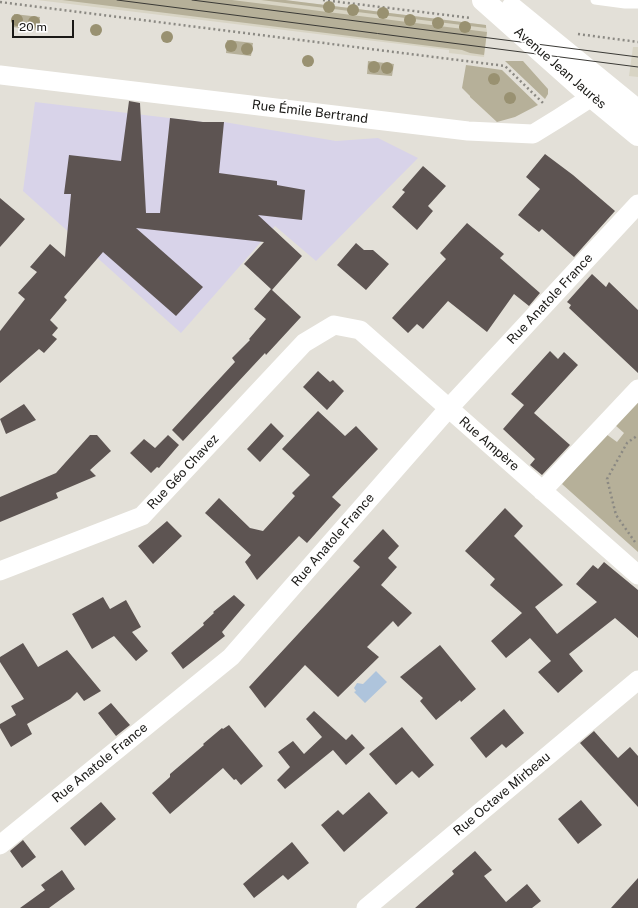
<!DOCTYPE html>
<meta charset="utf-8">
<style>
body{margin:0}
#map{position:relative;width:638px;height:908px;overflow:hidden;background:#e3e0d8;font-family:"Public Sans",sans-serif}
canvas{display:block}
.scale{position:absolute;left:12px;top:20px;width:62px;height:18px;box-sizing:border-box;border:2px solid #1a1916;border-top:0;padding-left:5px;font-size:12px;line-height:14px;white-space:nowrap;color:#1a1916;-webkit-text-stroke:3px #fff;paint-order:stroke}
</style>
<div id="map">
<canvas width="638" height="908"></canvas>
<div class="scale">20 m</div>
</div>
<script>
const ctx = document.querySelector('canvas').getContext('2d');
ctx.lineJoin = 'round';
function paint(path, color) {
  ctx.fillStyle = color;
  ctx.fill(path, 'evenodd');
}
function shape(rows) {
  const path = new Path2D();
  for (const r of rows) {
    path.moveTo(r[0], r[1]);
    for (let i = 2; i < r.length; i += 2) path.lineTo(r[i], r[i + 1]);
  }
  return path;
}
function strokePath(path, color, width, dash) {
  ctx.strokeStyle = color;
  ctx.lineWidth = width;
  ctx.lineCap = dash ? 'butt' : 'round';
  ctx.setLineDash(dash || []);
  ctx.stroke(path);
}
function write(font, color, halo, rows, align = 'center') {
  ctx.font = font + ' "Public Sans",sans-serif';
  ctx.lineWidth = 4;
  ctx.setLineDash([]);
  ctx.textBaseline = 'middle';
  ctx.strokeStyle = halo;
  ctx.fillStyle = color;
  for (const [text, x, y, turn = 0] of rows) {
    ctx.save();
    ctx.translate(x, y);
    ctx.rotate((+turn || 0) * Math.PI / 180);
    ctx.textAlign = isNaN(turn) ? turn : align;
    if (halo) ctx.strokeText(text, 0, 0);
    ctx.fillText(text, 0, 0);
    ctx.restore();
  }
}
paint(shape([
 [37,0,285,0,486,25,487,32,484,57,449,53,449,50],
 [633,47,638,47,638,77,629,76]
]), '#d8d4c4');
paint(shape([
 [35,102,203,122,224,122,336,141,378,138,418,158,316,261,275,226,181,333,23,191]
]), '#d8d3e9');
paint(shape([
 [62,0,232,0,487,32,484,55,470,53,462,50],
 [261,0,285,0,486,25,486,28],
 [14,14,40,17,38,30,12,27],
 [227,40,253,43,251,56,226,53],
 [368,61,394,64,392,76,367,74],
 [505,61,523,61,548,89,548,94,545,99],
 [466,65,502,70,538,105,515,117,497,122,470,97,470,96,462,88],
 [638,401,638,552,562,484,606,434,617,442,624,433,615,425]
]), '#b6b099');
paint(shape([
 [376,671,387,682,365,703,354,692,356,691,354,688,357,683,363,684]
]), '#aec4dc');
paint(shape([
 [129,101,140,103,146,213,160,213,170,118,203,122,224,122,219,173,277,181,277,185,305,190,302,220,258,215,302,256,272,290,301,317,266,355,265,353,183,441,172,430,235,362,232,358,250,340,249,339,266,319,254,309,271,289,244,264,264,242,136,228,203,287,176,316,103,252,64,297,67,300,50,320,58,328,52,335,57,339,44,353,39,349,0,383,0,331,25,299,18,293,37,272,30,267,50,244,65,257,71,194,64,194,69,155,121,161],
 [545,154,573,175,615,211,574,257,542,229,539,232,518,215,540,189,526,177],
 [423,166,446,186,428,206,433,211,417,230,392,207,405,192,402,190],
 [0,198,25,219,0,247],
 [467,223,504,254,500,258,540,293,529,306,514,294,487,332,448,301,423,329,417,324,408,333,392,318,446,259,440,253],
 [356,243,364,250,373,250,389,264,366,290,337,265],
 [592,274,606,287,609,282,638,310,638,373,569,308,571,305,567,302],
 [550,351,558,359,564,352,578,365,534,413,570,445,542,475,530,465,535,459,503,429,524,405,511,394],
 [318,371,330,382,333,380,344,391,327,410,303,387],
 [24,404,36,420,6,434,0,419],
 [318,411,345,436,356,426,378,449,332,497,341,505,307,543,299,536,257,580,245,562,251,555,205,513,219,498,250,528,263,531,295,496,292,493,310,475,282,449],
 [271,423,284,436,260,462,247,449],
 [90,435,97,435,111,451,90,470,96,476,56,493,58,498,0,522,0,497,56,473],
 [168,435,179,445,159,468,157,467,151,473,130,453,144,439,155,448],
 [505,508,523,526,514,536,563,585,535,607,557,634,597,602,576,584,593,565,598,569,604,562,638,590,638,638,615,618,569,654,583,671,558,693,538,672,551,661,530,638,506,658,491,641,522,613,490,585,495,579,465,551],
 [167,521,182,536,153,564,138,546],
 [383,529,399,546,388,558,397,567,381,585,412,613,398,627,393,621,367,647,379,657,338,697,305,665,265,708,249,687,360,567,353,561],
 [234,595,245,605,222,632,225,636,183,669,171,653,204,625,203,623,214,613,213,612],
 [103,597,110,609,126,600,141,627,132,632,148,651,136,661,114,636,92,649,72,614],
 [23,643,38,667,67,650,101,691,84,701,77,692,70,699,27,724,32,734,11,747,0,728,0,724,16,715,11,706,24,699,0,662,0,657],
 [440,645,476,689,461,702,460,700,436,720,420,701,423,698,400,677],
 [111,703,130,725,116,736,98,713],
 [504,709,524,733,506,748,502,744,486,758,470,738],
 [314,711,346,740,352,734,365,748,346,765,333,750,285,789,277,780,290,767,278,752,293,741,304,754,322,737,306,719],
 [229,725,263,766,241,785,236,779,234,780,223,768,170,814,152,793,170,777,170,774,204,745,203,744,222,728,223,729],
 [402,727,434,765,419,778,412,771,396,785,369,754],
 [594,731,618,758,630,747,638,756,638,807,580,743],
 [369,792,388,813,344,852,321,825,338,810,343,815],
 [581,800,602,825,578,844,558,819],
 [101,802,116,819,85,846,70,828],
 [23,840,36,857,22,868,10,851],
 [292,842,309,863,288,880,283,875,254,898,243,884],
 [475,851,492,870,484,876,506,902,527,884,541,901,532,908,415,908,454,874,452,871],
 [62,870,75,889,49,908,20,908,45,890,41,885],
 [638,878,638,908,611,908]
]), '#5d5452');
strokePath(shape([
 [323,0,471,18],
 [0,2,505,66,544,104],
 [578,34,638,42],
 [635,542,616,515,607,479,627,443,638,435]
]), '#8b8983', 2.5, [2, 3]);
strokePath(shape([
 [595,0,625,4,638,4]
]), '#fff', 9);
strokePath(shape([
 [0,75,468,131,533,134,559,118,604,89],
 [542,491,638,389],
 [0,571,142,516,304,343,334,325,360,330,638,575],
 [0,845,231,657,448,409,638,204],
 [366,908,638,680]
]), '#fff', 19);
strokePath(shape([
 [483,0,592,97,638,135],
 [512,8,638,111]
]), '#fff', 22);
strokePath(shape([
 [117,0,638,67],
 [192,0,638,57]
]), '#3a3935', 1);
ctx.fillStyle = '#999171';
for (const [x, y] of [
 [329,7],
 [353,10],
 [383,13],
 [17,20],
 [410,20],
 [34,22],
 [438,23],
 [465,27],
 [96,30],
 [167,37],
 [231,46],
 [247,49],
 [308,61],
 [374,67],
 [387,68],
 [494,79],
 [510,98]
]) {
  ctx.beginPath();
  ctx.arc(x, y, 6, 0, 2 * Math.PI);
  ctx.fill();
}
write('13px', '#1a1916', '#fff', [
 ["Avenue Jean Jaurès",560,68,41],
 ["Rue Émile Bertrand",310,112,7],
 ["Rue Anatole France",550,299,-47],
 ["Rue Ampère",489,444,41],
 ["Rue Géo Chavez",183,472,-47],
 ["Rue Anatole France",333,540,-49],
 ["Rue Anatole France",100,763,-39],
 ["Rue Octave Mirbeau",502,794,-40]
]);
</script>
